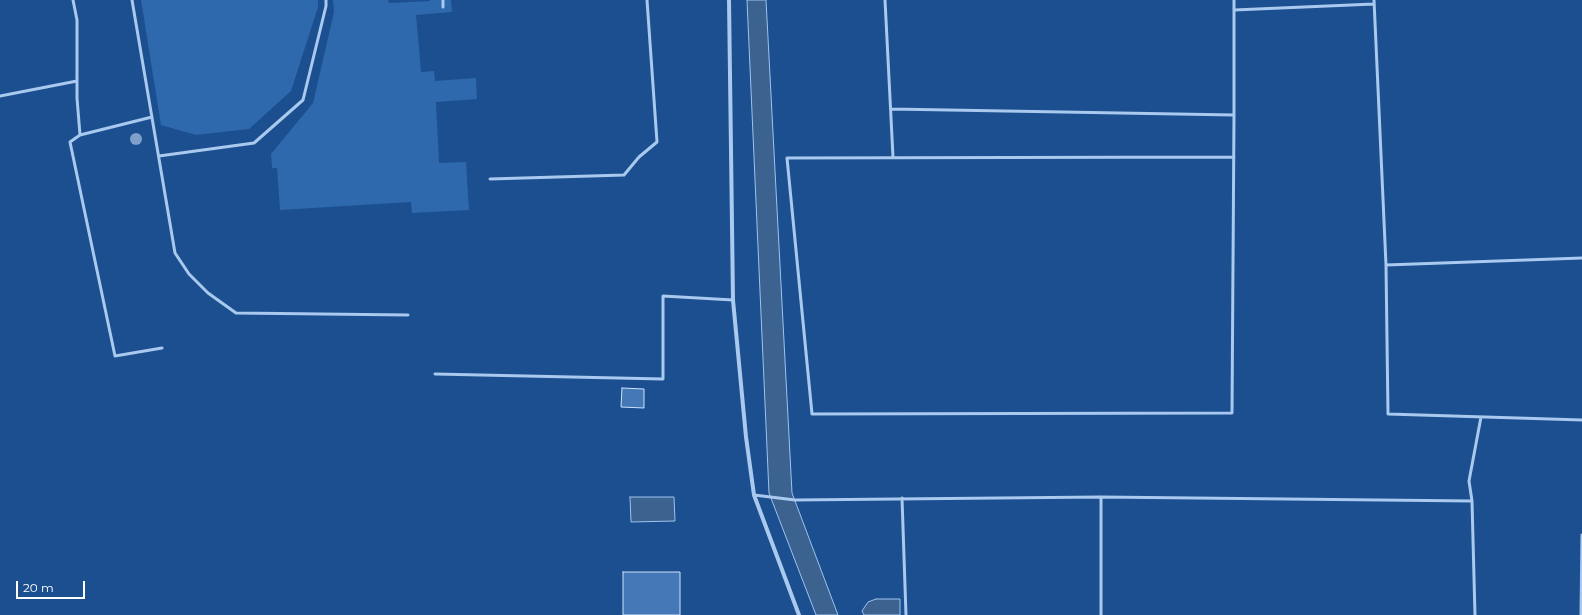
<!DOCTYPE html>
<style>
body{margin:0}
#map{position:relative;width:1582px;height:615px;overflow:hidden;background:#1b4f8f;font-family:Montserrat,sans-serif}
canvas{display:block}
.scale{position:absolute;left:16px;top:581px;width:69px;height:18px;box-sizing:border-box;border:2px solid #fff;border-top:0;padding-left:5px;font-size:12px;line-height:14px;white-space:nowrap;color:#fff;-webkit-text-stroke:3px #1b4f8f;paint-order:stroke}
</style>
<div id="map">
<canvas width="1582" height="615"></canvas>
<div class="scale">20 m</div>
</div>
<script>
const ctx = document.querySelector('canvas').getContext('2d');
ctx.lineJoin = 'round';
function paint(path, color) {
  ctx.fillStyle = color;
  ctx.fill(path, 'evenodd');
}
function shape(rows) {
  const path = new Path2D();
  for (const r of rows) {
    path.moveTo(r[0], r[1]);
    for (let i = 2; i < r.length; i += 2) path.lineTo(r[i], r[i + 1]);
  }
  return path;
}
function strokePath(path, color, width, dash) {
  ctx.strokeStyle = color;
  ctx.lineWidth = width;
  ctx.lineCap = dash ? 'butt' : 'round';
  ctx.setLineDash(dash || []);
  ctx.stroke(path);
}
paint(shape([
 [141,0,318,0,318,7,291,91,249,129,196,135,161,125],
 [333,0,388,0,389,3,430,1,430,0,451,0,452,12,416,15,419,47,421,72,434,71,435,81,476,78,477,99,436,102,439,163,466,162,469,210,412,213,411,202,280,210,277,168,272,168,271,154,313,103,334,12]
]), '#2e69ad');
const water = shape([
 [747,0,766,0,792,493,838,615,816,615,769,493,747,0],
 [630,497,674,497,675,521,631,522,630,497],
 [876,599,900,599,900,615,864,615,862,611,868,602,876,599]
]);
paint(water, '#3c6290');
strokePath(water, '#9cc4f0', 1);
const building = shape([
 [622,388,644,389,644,408,621,407,622,388],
 [623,572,680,572,680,615,623,615,623,572]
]);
paint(building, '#4478b7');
strokePath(building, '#cfe3fa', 1);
strokePath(shape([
 [73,0,77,20,77,98,80,135,152,117],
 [132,0,175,253,189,274,208,293,236,313,408,315],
 [443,0,443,7],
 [885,0,893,157],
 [1374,0,1386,265,1388,414,1582,420],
 [1234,10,1374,4],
 [0,96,77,81],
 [891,109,1234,115],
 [80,135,70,142,115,356,162,348],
 [159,156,254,143,303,100,326,6,326,0],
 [1234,157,787,158,812,414,1232,413,1234,115,1234,0],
 [490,179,624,175,639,157,657,142,647,0],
 [1386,265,1582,258],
 [435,374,663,379,663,296,733,300],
 [754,495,795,500,1101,497,1472,501,1469,481,1481,417],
 [1101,497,1101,615],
 [902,498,906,615],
 [1472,501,1475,615],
 [1581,615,1582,535]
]), '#a9c9ee', 3);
strokePath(shape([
 [729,0,733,300,746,437,754,495,799,615]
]), '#a9c9ee', 4);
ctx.fillStyle = '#7ea0ca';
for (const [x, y] of [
 [136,139]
]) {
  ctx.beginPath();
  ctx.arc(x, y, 6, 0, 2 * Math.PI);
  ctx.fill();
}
</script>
